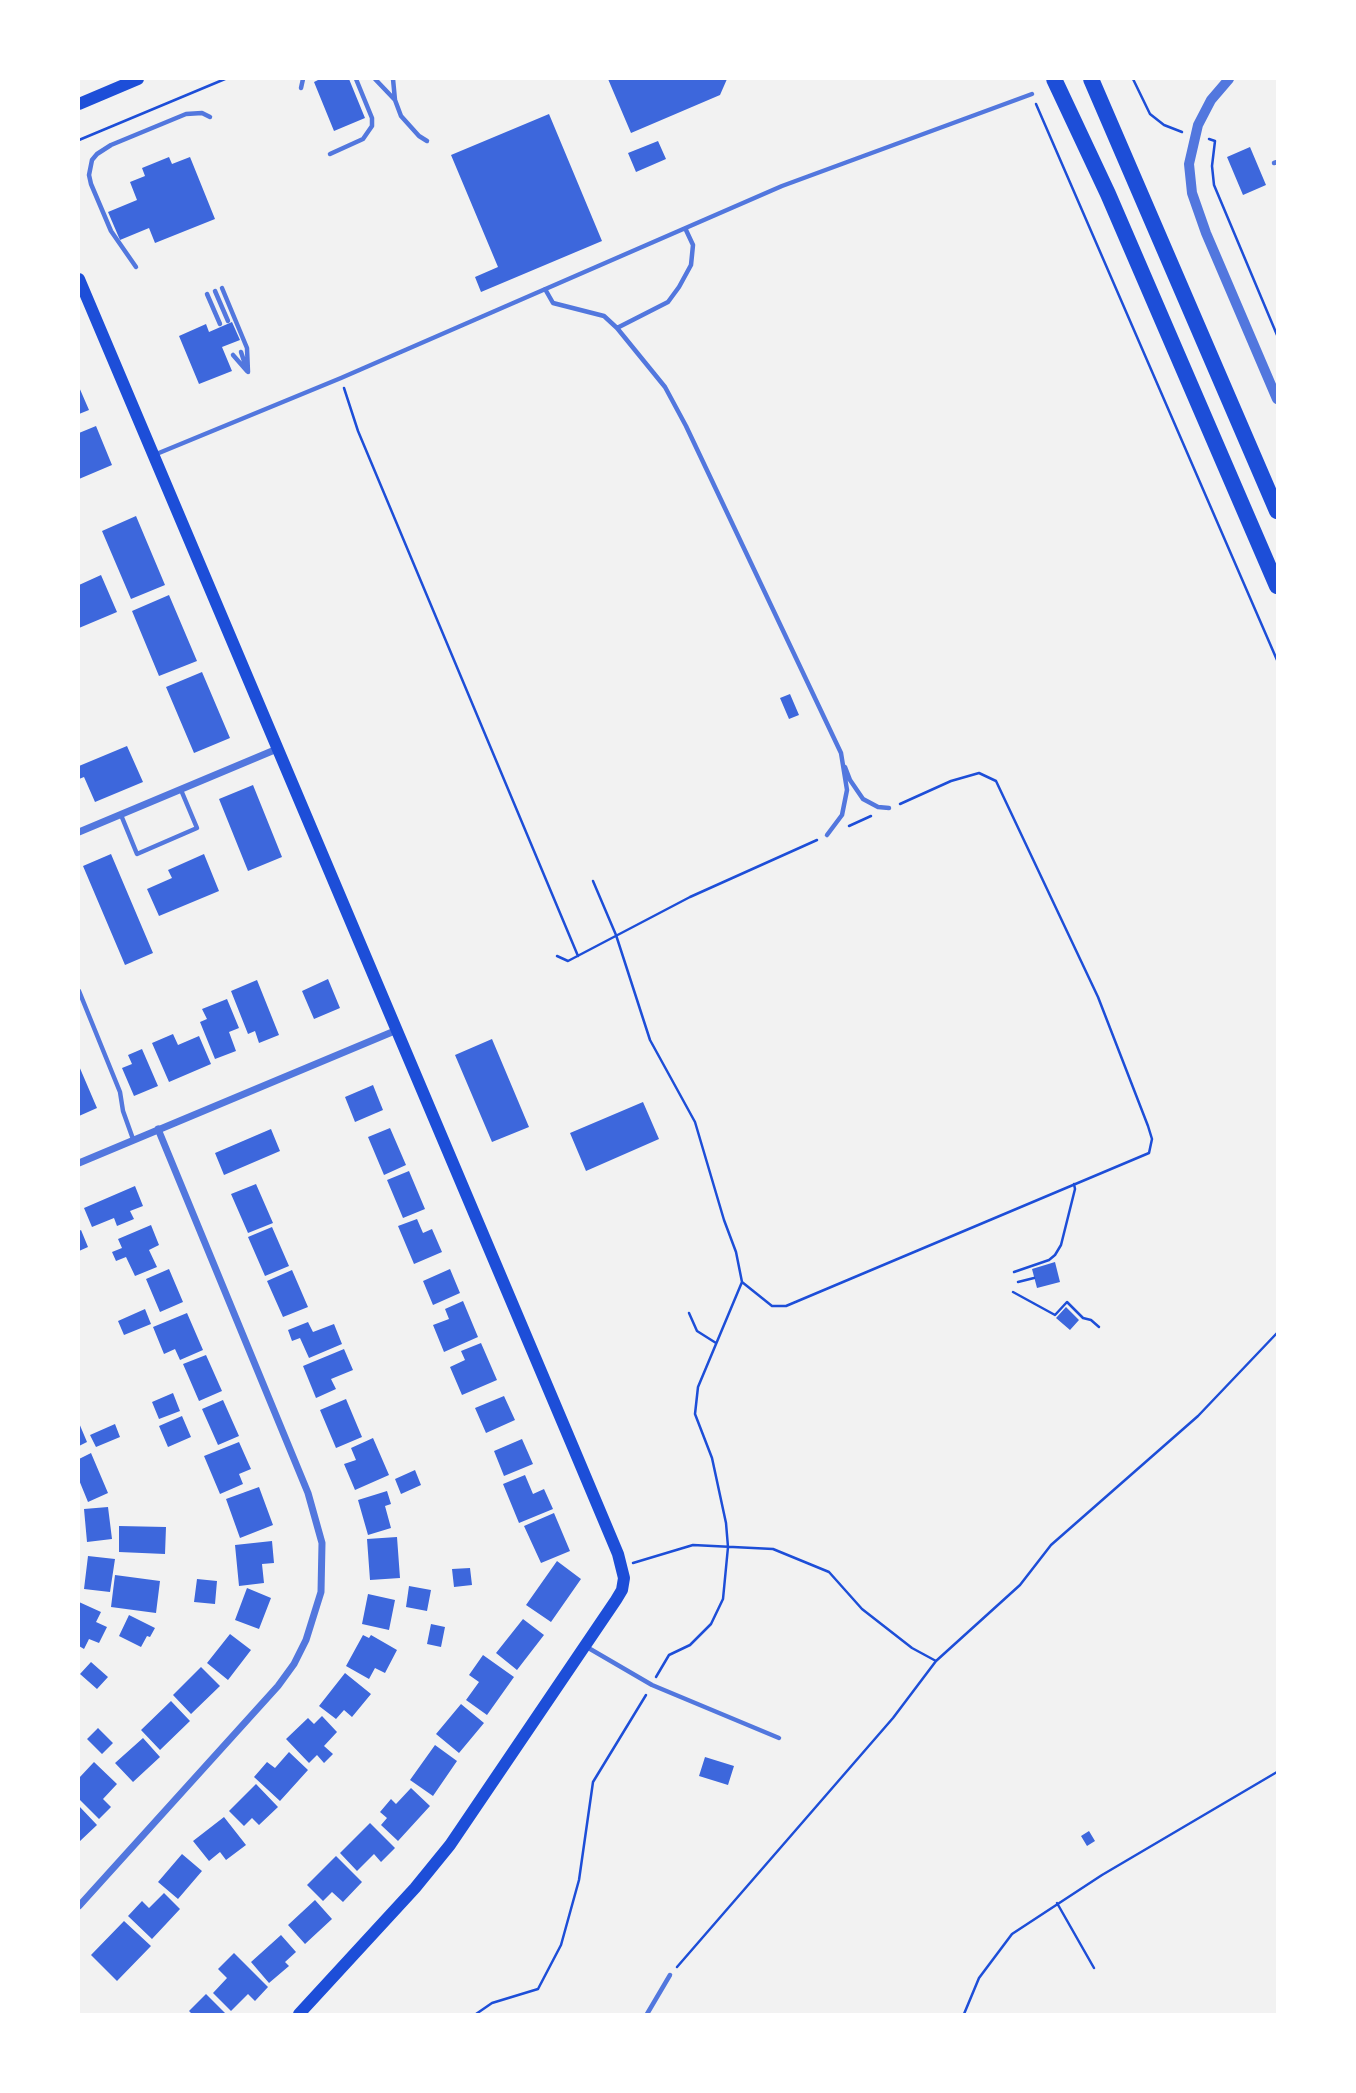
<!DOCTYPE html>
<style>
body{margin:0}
#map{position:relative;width:1356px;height:2093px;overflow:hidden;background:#f2f2f2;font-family:"PT Sans Narrow",sans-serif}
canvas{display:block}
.frame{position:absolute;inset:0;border:80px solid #fff;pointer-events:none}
</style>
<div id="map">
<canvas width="1356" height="2093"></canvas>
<div class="frame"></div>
</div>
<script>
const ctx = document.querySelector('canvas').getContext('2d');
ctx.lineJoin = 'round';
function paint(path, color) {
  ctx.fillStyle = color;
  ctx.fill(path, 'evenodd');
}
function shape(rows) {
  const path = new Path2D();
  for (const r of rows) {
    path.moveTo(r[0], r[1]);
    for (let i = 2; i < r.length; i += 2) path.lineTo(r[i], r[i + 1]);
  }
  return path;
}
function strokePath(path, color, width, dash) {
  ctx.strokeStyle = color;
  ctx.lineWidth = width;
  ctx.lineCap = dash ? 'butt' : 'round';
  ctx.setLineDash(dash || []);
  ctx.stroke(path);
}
paint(shape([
 [320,79,349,79,365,118,334,131,314,82],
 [608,79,727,79,720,95,631,133],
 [549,114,602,241,481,292,475,277,498,267,451,155],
 [658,141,666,159,636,172,628,153],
 [1250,147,1266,185,1243,195,1227,157],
 [169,157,172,164,190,157,215,219,155,243,149,228,120,240,108,212,137,200,130,182,145,176,142,168],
 [232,322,240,340,222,347,232,371,199,384,179,336,206,324,209,332],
 [79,387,89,410,79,414],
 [96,426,112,465,79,479,79,433],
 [136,516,165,585,131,599,102,531],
 [101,575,117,612,79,628,79,585],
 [169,595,197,661,159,676,132,611],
 [202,672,230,738,194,753,166,687],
 [790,694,799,715,789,719,780,698],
 [127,746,143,782,95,802,84,777,79,779,79,766],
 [253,785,282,857,248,871,219,799],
 [111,854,153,953,125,965,83,866],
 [204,854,219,891,159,916,147,889,172,878,168,870],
 [328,979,340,1008,314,1019,302,991],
 [257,980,279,1035,259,1043,255,1031,248,1034,231,991],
 [227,999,239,1028,229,1032,236,1051,215,1059,200,1022,207,1019,202,1009],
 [173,1034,178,1045,199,1036,211,1064,169,1082,152,1043],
 [492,1039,529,1127,492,1142,455,1055],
 [142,1049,158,1086,134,1096,122,1068,132,1064,128,1055],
 [79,1066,97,1108,79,1116],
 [373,1085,383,1110,355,1122,345,1097],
 [643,1102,659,1139,586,1171,570,1133],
 [390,1128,406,1165,384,1175,368,1137],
 [271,1129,280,1151,224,1175,215,1153],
 [409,1171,425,1209,403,1218,387,1180],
 [256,1184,273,1223,248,1233,231,1194],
 [135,1186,143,1206,130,1211,134,1219,117,1226,114,1218,92,1227,84,1208],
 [417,1219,423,1233,432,1229,442,1252,414,1264,398,1226],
 [151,1225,159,1245,149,1250,157,1267,135,1276,126,1257,116,1261,112,1252,122,1248,118,1239],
 [272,1227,289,1266,265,1276,248,1237],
 [81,1230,88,1247,79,1251,79,1231],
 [1055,1262,1060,1282,1037,1288,1032,1269],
 [169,1269,183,1302,160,1312,146,1279],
 [450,1269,460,1293,433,1305,423,1281],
 [292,1270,308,1307,283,1317,267,1281],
 [463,1301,478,1337,444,1352,433,1325,449,1319,445,1309],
 [1066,1307,1079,1320,1070,1330,1056,1318],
 [145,1309,151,1324,124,1335,118,1321],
 [187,1313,203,1350,180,1360,175,1349,164,1354,153,1327],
 [308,1322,313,1332,334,1324,342,1344,309,1358,300,1338,292,1341,288,1330],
 [481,1343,497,1380,462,1395,450,1367,465,1360,461,1351],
 [344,1349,353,1370,331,1379,336,1389,316,1398,303,1366],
 [206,1355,222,1391,199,1401,183,1364],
 [173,1393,180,1411,159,1419,152,1402],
 [504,1396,515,1420,486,1433,475,1408],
 [346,1399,362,1437,336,1448,320,1410],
 [223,1400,239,1436,218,1445,202,1409],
 [182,1416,191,1437,168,1447,159,1426],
 [79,1423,87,1442,79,1446],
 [115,1424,120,1437,96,1447,90,1435],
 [373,1438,389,1475,355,1490,344,1464,356,1460,351,1448],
 [522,1439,533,1464,504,1476,494,1451],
 [239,1442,251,1469,239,1474,243,1484,220,1494,204,1456],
 [91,1453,108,1493,88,1502,79,1480,79,1459],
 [415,1470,421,1485,401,1494,395,1479],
 [525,1475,533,1494,544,1489,553,1509,519,1523,503,1484],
 [259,1487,273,1525,240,1538,226,1499],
 [387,1491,391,1504,385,1506,391,1528,368,1535,358,1500],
 [108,1507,112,1539,87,1542,84,1509],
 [554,1513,570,1551,541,1563,524,1526],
 [119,1526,166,1527,165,1554,119,1552],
 [397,1537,400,1578,370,1580,367,1539],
 [272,1541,274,1563,262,1564,264,1583,239,1586,235,1545],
 [88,1556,115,1559,110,1592,84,1589],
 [557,1561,581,1579,551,1622,526,1605],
 [470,1568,472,1585,454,1587,452,1569],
 [115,1575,160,1581,156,1613,111,1607],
 [197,1579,217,1581,215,1604,194,1602],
 [409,1586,431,1590,427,1611,406,1607],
 [247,1588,271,1598,259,1629,235,1620],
 [368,1594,395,1600,389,1630,362,1624],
 [79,1602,101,1612,96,1622,107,1627,99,1643,89,1639,84,1649,79,1646],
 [129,1615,155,1628,150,1637,147,1636,141,1647,119,1636],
 [523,1619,544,1635,517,1670,496,1653],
 [431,1624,445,1627,441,1647,427,1644],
 [230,1634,251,1650,228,1680,207,1663],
 [363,1635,369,1638,371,1635,397,1650,385,1673,375,1668,369,1679,346,1666],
 [483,1655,514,1677,487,1715,466,1700,479,1682,469,1675],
 [91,1662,108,1677,97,1689,80,1674],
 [201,1667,220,1686,191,1714,173,1695],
 [345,1673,371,1694,352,1717,344,1710,336,1719,319,1706],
 [171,1701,190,1721,160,1750,141,1730],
 [461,1704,484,1723,459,1753,436,1734],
 [322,1716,337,1732,324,1746,333,1754,324,1763,317,1755,309,1763,286,1739,308,1718,314,1724],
 [98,1728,113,1743,102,1754,87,1739],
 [143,1738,160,1757,133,1782,115,1763],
 [435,1745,457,1761,433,1796,410,1780],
 [289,1752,308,1770,280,1801,254,1777,267,1762,275,1768],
 [705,1757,734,1766,728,1785,699,1776],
 [94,1762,117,1784,103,1799,111,1807,99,1819,79,1799,79,1778],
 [256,1784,278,1807,259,1825,252,1818,244,1826,229,1811],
 [411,1788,430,1806,398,1841,381,1825,387,1818,380,1812,391,1799,396,1804],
 [79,1806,97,1825,79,1842],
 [224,1817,246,1845,226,1860,220,1852,209,1861,193,1841],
 [370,1823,395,1848,381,1862,374,1854,357,1871,340,1853],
 [1089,1831,1095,1841,1087,1846,1081,1836],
 [182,1854,202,1871,178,1899,158,1882],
 [336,1856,362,1882,343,1902,332,1892,323,1901,307,1885],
 [164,1893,180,1909,152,1939,128,1916,142,1901,149,1908],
 [315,1900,332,1919,305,1944,288,1925],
 [124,1921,151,1946,117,1981,91,1955],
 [281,1935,296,1952,285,1962,289,1966,269,1983,251,1962],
 [234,1953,268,1987,255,2001,248,1994,231,2011,213,1993,227,1978,218,1969],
 [206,1994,226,2014,192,2014,189,2011]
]), '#3d67dc');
strokePath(shape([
 [1133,79,1150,114,1164,125,1182,132],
 [1036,104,1277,660],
 [1209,139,1215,141,1212,166,1214,185,1277,335],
 [79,140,225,79],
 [344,388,358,431,578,956],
 [849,826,871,816],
 [593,881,616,935,650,1040,695,1122,724,1220,736,1252,742,1282,698,1387,695,1414,712,1458,726,1523,728,1547,723,1599,711,1624,690,1645,669,1655,656,1677],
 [557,956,568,961,690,897,817,840],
 [1014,1272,1049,1260,1055,1255,1061,1245,1075,1189,1074,1184],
 [742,1282,772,1306,786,1306,1149,1153,1152,1139,1148,1126,1098,997,996,781,979,773,951,781,900,804],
 [1018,1282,1034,1278],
 [1013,1292,1055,1315,1067,1302,1083,1318,1091,1320,1099,1327],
 [689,1313,697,1331,716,1343],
 [633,1563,693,1545,773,1549,829,1572,862,1609,912,1648,936,1661],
 [1057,1903,1094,1968],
 [677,1967,893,1718,936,1661,1020,1585,1051,1545,1198,1416,1277,1333],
 [476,2014,492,2003,538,1989,561,1945,579,1880,593,1782,646,1695],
 [964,2014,979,1978,1012,1934,1102,1875,1277,1772]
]), '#1d4ed8', 2.5);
strokePath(shape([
 [375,79,395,100],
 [393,79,395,100,401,116,419,136,427,141],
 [301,88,303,79],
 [330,154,363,139,372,126,372,118,356,79],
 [1274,163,1277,162],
 [136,267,111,231,91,184,89,175,92,160,97,154,111,145,186,114,202,113,210,117],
 [222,288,247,348,248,372],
 [545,289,553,303,604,316,617,328,665,387,686,426,841,753,847,790,842,815,827,835],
 [215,291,228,321],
 [207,294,220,324],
 [617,328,668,302,679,287,691,265,693,245,686,230],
 [241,352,246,367],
 [233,355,247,371],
 [154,455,341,378,782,186,1032,94],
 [845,767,850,780,863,799,878,807,889,808],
 [121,815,137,854,197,828,181,790],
 [79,991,120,1092,123,1111,133,1139],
 [585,1646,652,1685,779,1738],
 [647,2014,670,1975]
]), '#5277de', 4.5);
strokePath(shape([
 [79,832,277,749],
 [79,1163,397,1030],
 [79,1906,278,1686,294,1664,306,1640,321,1592,322,1543,308,1493,158,1129]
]), '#5277de', 7);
strokePath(shape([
 [1229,79,1211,100,1198,125,1189,164,1192,193,1206,233,1277,399]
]), '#5277de', 10);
strokePath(shape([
 [79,279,573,1447,618,1554,624,1578,622,1590,616,1600,450,1845,415,1888,299,2014]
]), '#1d4ed8', 12);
strokePath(shape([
 [79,104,138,79]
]), '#1d4ed8', 12);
strokePath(shape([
 [1054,79,1108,194,1277,586],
 [1091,79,1277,511]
]), '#1d4ed8', 16);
</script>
